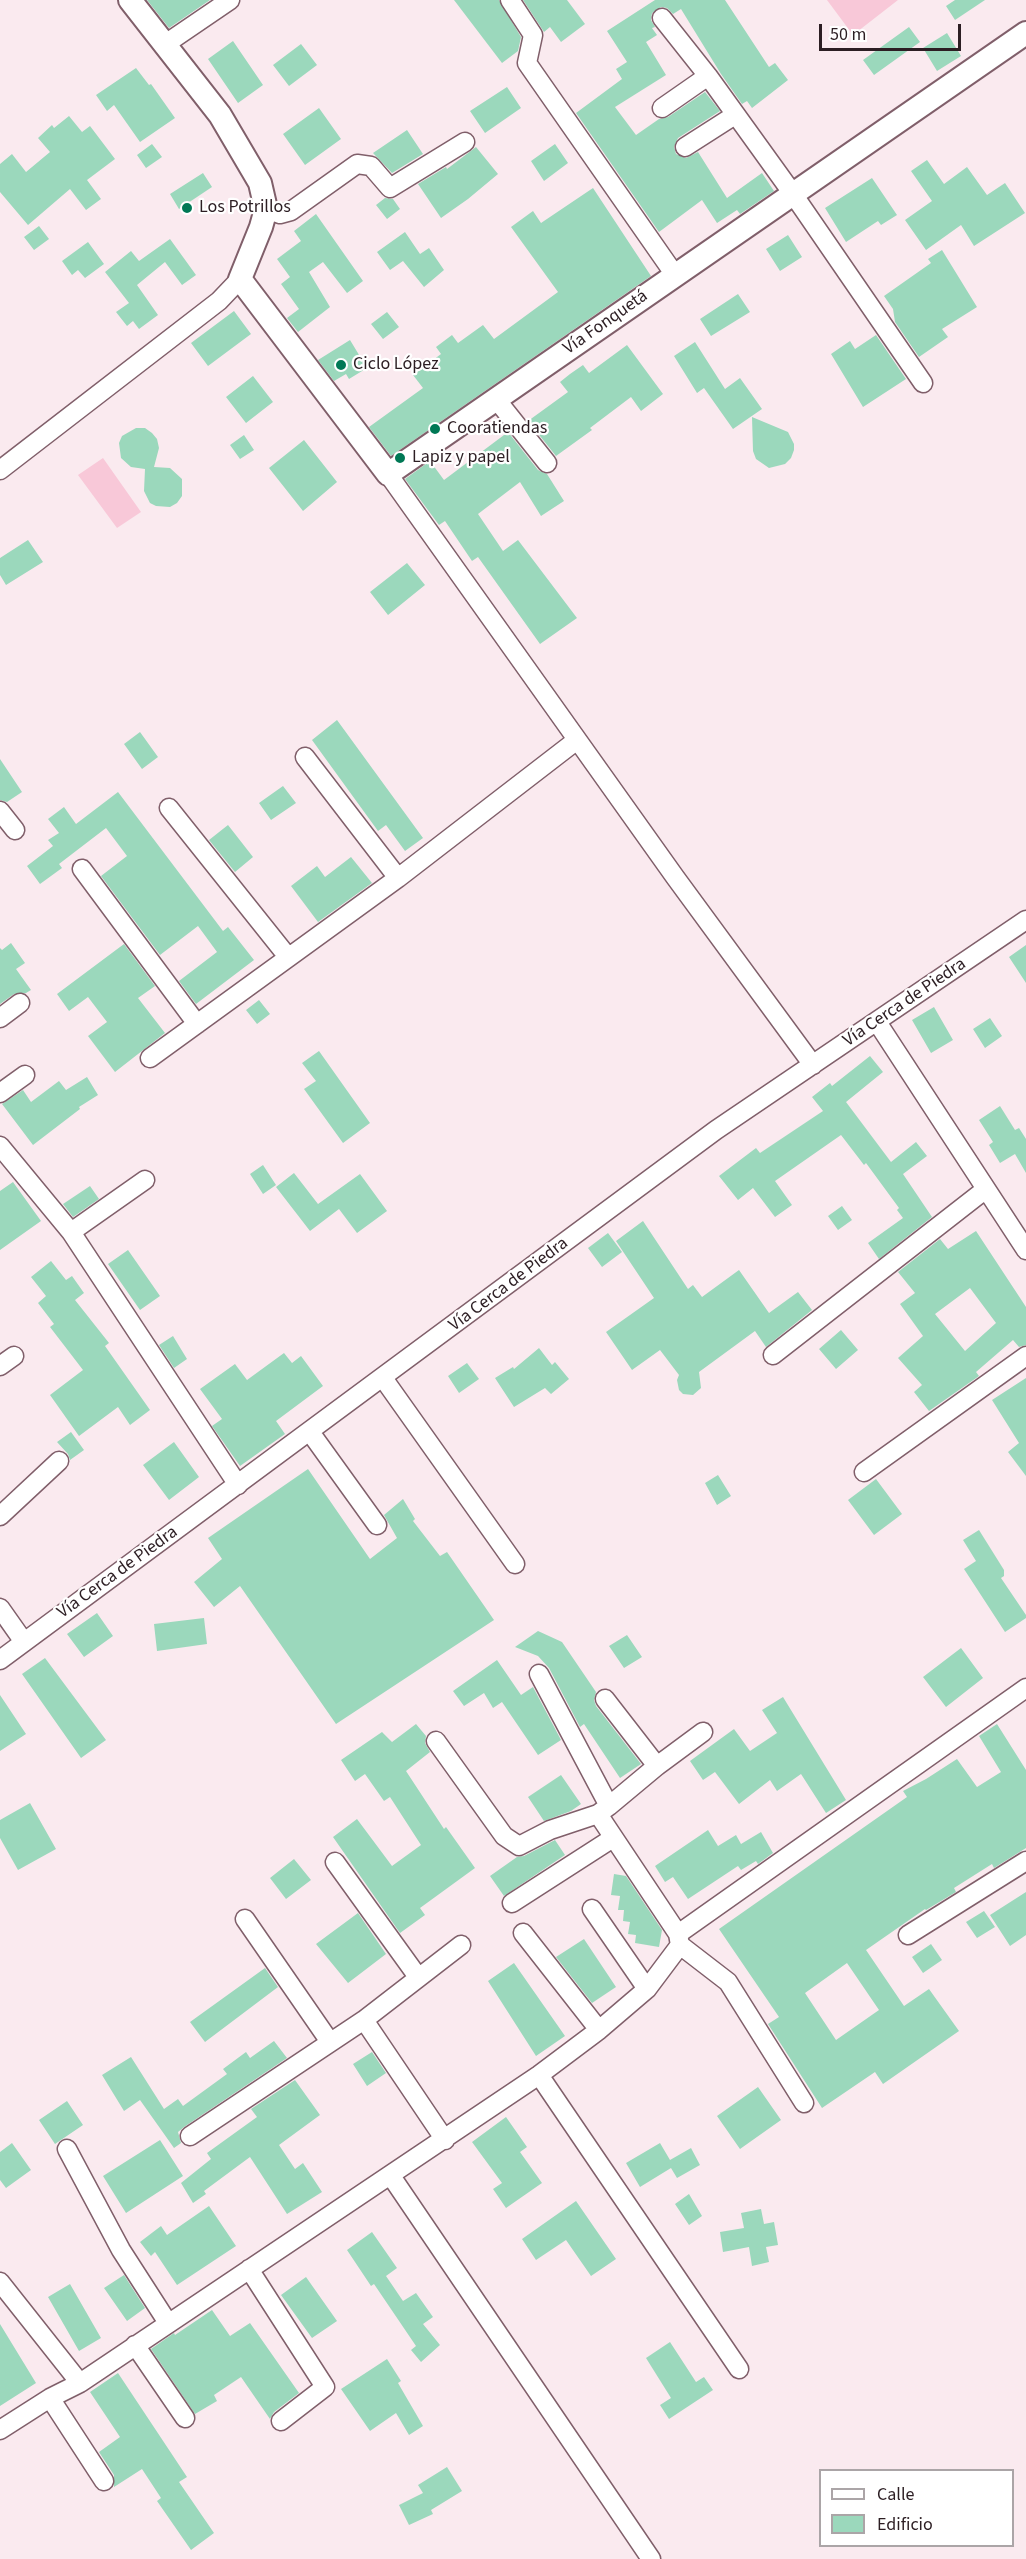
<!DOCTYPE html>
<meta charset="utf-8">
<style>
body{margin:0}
#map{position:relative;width:1026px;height:2559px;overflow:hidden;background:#faeaef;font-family:"Source Sans 3",sans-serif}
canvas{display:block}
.legend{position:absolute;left:819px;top:2469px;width:195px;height:78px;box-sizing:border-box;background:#fff;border:2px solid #aba5a7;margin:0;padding:8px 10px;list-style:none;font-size:18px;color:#2c1e23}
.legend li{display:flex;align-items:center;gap:12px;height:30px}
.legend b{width:30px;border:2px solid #aba5a7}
.scale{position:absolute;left:819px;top:24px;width:142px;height:27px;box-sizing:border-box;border:3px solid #2c1e23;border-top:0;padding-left:8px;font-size:18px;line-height:21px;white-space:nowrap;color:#2c1e23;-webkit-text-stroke:4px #fff;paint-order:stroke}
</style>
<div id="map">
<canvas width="1026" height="2559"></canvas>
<ul class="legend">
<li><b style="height:8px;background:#fff"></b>Calle</li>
<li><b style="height:16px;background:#9bd8bc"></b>Edificio</li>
</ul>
<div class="scale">50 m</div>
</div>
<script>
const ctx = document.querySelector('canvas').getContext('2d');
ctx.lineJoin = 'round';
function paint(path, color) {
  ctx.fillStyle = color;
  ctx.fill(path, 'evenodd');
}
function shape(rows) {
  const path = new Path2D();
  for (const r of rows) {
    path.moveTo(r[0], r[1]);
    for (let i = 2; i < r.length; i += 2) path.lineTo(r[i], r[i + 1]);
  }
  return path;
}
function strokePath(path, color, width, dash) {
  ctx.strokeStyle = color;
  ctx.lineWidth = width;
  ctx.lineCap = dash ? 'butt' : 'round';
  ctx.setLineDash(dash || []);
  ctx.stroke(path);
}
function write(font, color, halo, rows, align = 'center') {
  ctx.font = font + ' "Source Sans 3",sans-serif';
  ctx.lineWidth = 4.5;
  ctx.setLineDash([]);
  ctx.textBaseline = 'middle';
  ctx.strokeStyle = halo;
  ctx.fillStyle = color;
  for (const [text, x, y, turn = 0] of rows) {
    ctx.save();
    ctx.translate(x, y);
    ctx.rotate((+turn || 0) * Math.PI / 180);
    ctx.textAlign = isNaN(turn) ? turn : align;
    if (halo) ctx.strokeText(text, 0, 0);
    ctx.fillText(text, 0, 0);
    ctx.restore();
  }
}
paint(shape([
 [827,0,898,0,853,35],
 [103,458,141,512,117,528,78,475]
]), '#f8c8d8');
paint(shape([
 [147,0,210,0,169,28],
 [454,0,499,0,521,37,518,51,502,63],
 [523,0,567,0,585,24,561,42,550,27,544,32],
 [655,0,725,0,769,67,775,63,788,80,752,108,747,101,742,104,721,74,681,9,673,14,667,8,661,7,652,13,651,20,655,27,652,28,657,35,646,42,666,75,615,107,636,135,659,119,668,117,705,92,720,111,678,138,674,147,676,154,686,158,698,152,727,198,762,173,774,191,740,214,737,210,717,223,702,200,659,232,576,113,622,79,616,69,627,62,607,31],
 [955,0,985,0,955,20,946,6],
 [909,27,920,42,874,75,863,60],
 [947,33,961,56,937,71,923,48],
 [233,41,263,85,238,103,208,59],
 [301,44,317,65,289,86,273,65],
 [136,68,149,85,151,84,175,118,140,142,114,105,107,111,96,95],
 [507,87,521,108,485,133,470,111],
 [319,108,341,139,305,165,283,134],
 [69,116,82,132,90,126,115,159,87,180,101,199,86,210,70,189,28,225,0,192,0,164,12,154,26,172,50,152,38,138,52,125,54,128],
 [407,130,423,154,392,173,373,153],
 [152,144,162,157,146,168,137,155],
 [555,144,568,163,544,181,531,161],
 [476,147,498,174,468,199,441,218,418,184,446,167,447,169],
 [927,160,944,184,967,167,987,195,1005,183,1025,213,974,246,961,225,926,250,905,220,932,201,911,171],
 [203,173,212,187,179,209,170,194],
 [872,178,897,215,881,225,878,221,846,242,825,208],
 [593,188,651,276,391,456,369,427,423,388,413,375,441,354,436,347,452,335,458,343,483,325,494,339,558,292,511,227,533,211,541,223],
 [385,198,393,199,400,209,387,219,376,205],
 [316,214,363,281,347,293,323,262,309,272,330,307,298,332,287,318,299,309,281,284,290,277,277,259,301,241,294,231],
 [39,226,49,239,34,250,24,237],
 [405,232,420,254,429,248,444,270,424,287,403,261,390,270,377,252],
 [788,235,802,257,780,271,766,249],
 [170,239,196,275,182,285,165,262,137,285,158,315,139,329,133,321,127,326,116,312,129,303,105,272,131,251,139,261],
 [88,242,104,264,85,278,78,270,72,275,62,261],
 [942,250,977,307,942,329,948,337,919,357,895,322,893,309,884,296,931,263,928,259],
 [738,294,750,312,711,336,700,319],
 [234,311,251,334,208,366,191,343],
 [387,312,399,327,383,339,371,324],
 [876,335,906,379,863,407,831,354,850,341,855,349],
 [350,340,367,368,349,379,346,374,334,381,318,360],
 [695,342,725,389,740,378,762,409,733,429,704,388,697,393,674,356],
 [627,345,663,394,641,411,631,397,590,428,592,430,556,456,528,421,568,392,560,382,570,374,583,365,589,373],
 [253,376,273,402,246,423,226,397],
 [752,417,788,432,794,444,794,450,791,458,785,464,769,468,756,459,753,451],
 [136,428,145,428,152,433,157,439,159,448,154,467,170,468,182,479,182,496,177,503,170,507,156,506,150,503,144,491,145,469,131,467,121,458,119,443,122,436],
 [508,432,538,470,547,474,564,501,541,516,520,482,478,514,503,551,518,540,577,618,540,644,478,557,472,561,445,521,439,525,405,479,430,461,444,480],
 [244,435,254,450,240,459,230,445],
 [304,440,337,482,303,511,269,468],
 [28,540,43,562,6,585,0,575,0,558],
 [407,563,425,585,388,615,370,592],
 [337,720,423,838,405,851,386,825,378,831,312,740],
 [140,732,158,757,142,769,124,744],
 [0,759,22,792,7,802,0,800],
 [283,786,296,803,271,820,259,803],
 [118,792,223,931,228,927,254,960,196,1004,179,981,217,952,198,926,160,955,101,876,127,856,106,828,59,864,62,868,40,884,27,866,53,846,48,840,59,833,48,819,64,807,76,824],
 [228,825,253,857,235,872,209,840],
 [351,857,372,883,318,922,291,886,317,866,325,877],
 [11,943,25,963,16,969,31,990,26,993,14,994,0,1004,0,948,2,950],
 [124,944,155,986,138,998,165,1033,115,1072,88,1036,107,1022,88,997,69,1011,57,994],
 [1026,945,1026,983,1009,957],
 [259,1000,270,1014,257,1024,246,1010],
 [934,1007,953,1040,931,1053,912,1020],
 [990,1018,1002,1036,985,1048,973,1029],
 [319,1051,370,1123,343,1143,304,1089,316,1081,302,1063],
 [870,1056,883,1072,846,1102,891,1162,916,1142,927,1156,903,1174,932,1217,879,1259,868,1243,903,1218,897,1210,899,1208,866,1163,864,1165,841,1135,775,1181,792,1205,775,1217,753,1188,738,1200,719,1176,756,1148,760,1153,823,1111,812,1097,830,1083,832,1086],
 [87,1077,98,1095,79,1107,80,1109,33,1145,2,1104,23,1090,31,1102,59,1081,66,1090],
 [1000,1106,1015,1130,1019,1128,1026,1139,1026,1173,1015,1154,1000,1163,989,1145,993,1142,979,1120],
 [263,1165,276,1185,263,1194,250,1174],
 [294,1173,318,1204,360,1174,387,1211,357,1233,339,1209,310,1231,276,1187],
 [13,1182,41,1221,0,1250,0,1191],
 [90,1186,99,1199,73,1217,63,1204],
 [842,1206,852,1220,838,1230,828,1216],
 [643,1221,688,1289,693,1285,702,1297,739,1270,769,1313,798,1292,812,1310,766,1347,755,1331,699,1372,701,1388,693,1395,683,1394,679,1390,677,1380,679,1375,660,1350,632,1370,606,1332,654,1298,616,1241],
 [976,1231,1026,1307,1026,1345,1019,1347,1013,1340,976,1372,979,1376,929,1411,914,1392,922,1385,898,1358,923,1336,900,1304,915,1293,898,1272,940,1239,948,1249],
 [970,1288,996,1323,965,1351,935,1314],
 [608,1233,622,1252,602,1267,588,1248],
 [128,1250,160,1296,140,1310,108,1264],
 [51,1261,66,1280,72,1276,84,1293,75,1300,109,1343,105,1346,150,1410,130,1425,118,1407,79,1436,50,1395,83,1370,50,1327,54,1324,38,1303,46,1296,31,1277],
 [841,1330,858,1350,836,1369,819,1349],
 [173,1336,187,1359,174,1368,159,1345],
 [539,1348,552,1365,555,1362,569,1379,551,1394,545,1388,514,1407,495,1378,513,1367,514,1369],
 [284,1353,292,1363,301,1356,323,1386,276,1421,285,1434,240,1466,212,1426,222,1419,200,1389,235,1364,247,1380],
 [467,1363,479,1379,459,1393,448,1376],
 [1026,1378,1026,1476,1008,1452,1019,1443,992,1400],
 [71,1432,84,1450,70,1460,68,1454,57,1442],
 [174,1442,199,1477,169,1500,143,1465],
 [308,1469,370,1559,397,1538,384,1515,403,1499,415,1519,413,1521,440,1556,447,1552,494,1620,336,1724,240,1586,214,1607,194,1582,222,1559,208,1538],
 [718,1475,731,1496,717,1505,705,1483],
 [876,1479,902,1514,874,1535,848,1500],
 [979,1530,1004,1570,1004,1576,1001,1578,1026,1615,1026,1618,1005,1632,964,1569,976,1561,963,1540],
 [97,1613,113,1636,84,1657,67,1634],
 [204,1618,207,1644,157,1651,154,1624],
 [538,1631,562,1642,596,1692,594,1700,596,1706,641,1764,620,1778,584,1724,580,1727,549,1668,538,1656,515,1647],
 [627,1635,642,1657,624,1668,609,1646],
 [961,1648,983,1678,946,1707,923,1677],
 [45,1658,106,1740,81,1758,22,1674],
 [497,1660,521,1695,533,1687,561,1740,538,1755,502,1702,493,1708,484,1693,464,1706,453,1691],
 [0,1695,26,1734,0,1751],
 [783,1697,846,1800,826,1813,801,1774,777,1791,770,1780,739,1804,715,1772,703,1780,690,1761,734,1729,750,1751,777,1733,762,1710],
 [416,1724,426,1736,425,1743,430,1752,406,1771,444,1829,446,1827,475,1868,420,1908,425,1915,400,1933,333,1837,357,1819,392,1866,421,1845,390,1797,384,1801,365,1774,355,1781,341,1760,382,1732,392,1742],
 [997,1724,1026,1770,1026,1848,994,1868,992,1864,954,1888,956,1892,926,1910,925,1909,866,1950,904,2006,929,1989,959,2031,883,2084,875,2072,822,2108,768,2024,779,2017,719,1929,907,1797,903,1791,926,1779,957,1759,977,1787,1001,1772,979,1736],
 [847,1963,879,2010,836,2040,805,1993],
 [561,1775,581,1804,571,1811,544,1821,528,1797],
 [30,1803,56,1849,18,1870,0,1838,0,1820],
 [708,1830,718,1846,736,1835,741,1844,761,1832,773,1853,758,1864,756,1861,741,1870,738,1866,688,1899,673,1877,665,1882,655,1866],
 [555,1840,565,1855,504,1896,490,1876,517,1857,524,1856],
 [294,1859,311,1880,286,1899,270,1878],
 [614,1874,626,1876,662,1930,659,1947,635,1943,636,1935,628,1934,630,1922,623,1921,624,1910,618,1910,620,1896,611,1895],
 [1026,1892,1026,1935,1010,1946,990,1915],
 [984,1911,995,1927,977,1938,966,1922],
 [358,1913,386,1954,348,1983,316,1944],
 [584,1939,616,1987,592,2003,556,1957],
 [931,1944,942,1960,923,1973,912,1957],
 [514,1963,565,2036,536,2056,488,1981],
 [265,1968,278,1987,205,2042,190,2022],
 [274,2041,287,2058,184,2127,178,2132,181,2143,174,2148,140,2100,124,2111,102,2075,131,2057,164,2109,178,2099,183,2106,227,2074,223,2069,246,2052,250,2058],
 [372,2052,386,2073,367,2086,353,2064],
 [295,2080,320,2115,279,2145,295,2169,303,2163,322,2192,287,2214,250,2157,204,2191,206,2194,193,2203,181,2183,211,2159,207,2153,257,2117,251,2109],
 [758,2087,781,2120,740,2149,717,2116],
 [67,2101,83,2125,55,2144,39,2120],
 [506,2117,527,2147,520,2152,542,2183,506,2208,493,2189,502,2183,472,2142],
 [160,2140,183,2176,126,2213,103,2176],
 [12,2143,31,2170,6,2188,0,2180,0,2152],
 [660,2143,670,2160,691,2148,700,2165,677,2178,671,2168,640,2187,626,2163],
 [689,2194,702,2216,689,2225,675,2204],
 [576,2201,616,2259,591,2276,566,2240,536,2260,522,2239],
 [209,2206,236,2246,177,2285,155,2252,151,2256,140,2242,161,2226,167,2235],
 [761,2209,764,2224,774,2222,778,2245,766,2247,769,2262,752,2266,749,2247,723,2252,720,2232,744,2228,741,2213],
 [372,2232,397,2268,386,2276,403,2301,416,2293,433,2317,423,2324,440,2345,421,2362,411,2350,416,2346,374,2284,371,2286,347,2250],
 [124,2275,145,2308,127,2321,104,2288],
 [306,2277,337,2321,312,2338,281,2295],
 [70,2284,101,2338,79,2351,48,2297],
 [212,2310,230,2336,250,2323,299,2393,274,2412,270,2419,241,2377,214,2395,217,2401,195,2414,151,2349,174,2333,175,2335],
 [0,2324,36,2383,0,2406],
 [670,2342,696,2382,704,2377,713,2390,669,2419,660,2405,671,2398,646,2358],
 [387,2359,401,2381,398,2383,423,2426,409,2435,396,2413,370,2431,341,2389],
 [118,2373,187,2477,179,2482,214,2533,191,2550,157,2501,161,2498,142,2469,114,2487,114,2475,99,2452,120,2437,90,2392],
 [447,2467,462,2491,431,2510,433,2514,409,2525,399,2505,423,2493,418,2485]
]), '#9bd8bc');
const minor = shape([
 [510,0,533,35,527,63,675,275],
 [662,18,708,76,793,194,923,383],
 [164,45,230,0],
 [662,108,708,76],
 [685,147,735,115],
 [266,209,280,214,291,211,357,164,371,166,390,188,465,142],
 [496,399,547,463],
 [0,470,219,301,240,279],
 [388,474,675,877,813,1065],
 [305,757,398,878],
 [169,808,288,957],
 [0,811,15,830],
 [82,869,197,1024],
 [0,1018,20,1003],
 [877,1022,1026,1250],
 [150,1058,398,878,577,740],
 [0,1093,25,1075],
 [0,1146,71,1232,238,1485],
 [71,1232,145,1180],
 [773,1355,986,1189],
 [0,1366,14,1356],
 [383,1378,515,1564],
 [310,1432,377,1525],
 [864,1472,1026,1356],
 [0,1516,59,1461],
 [0,1608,24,1642],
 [0,1660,716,1130,1026,920],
 [539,1674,609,1806],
 [605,1699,657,1766],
 [436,1741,504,1836,519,1846,550,1830,598,1814,609,1806,657,1766,703,1732],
 [598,1814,678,1934],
 [335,1862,418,1977],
 [512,1903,613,1838],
 [592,1909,647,1989],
 [245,1919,330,2042],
 [523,1933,599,2030],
 [908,1935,1026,1861],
 [680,1945,728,1982,804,2103],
 [364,2020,445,2140],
 [539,2075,739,2369],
 [190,2136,364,2020,461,1945],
 [67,2149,121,2250,168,2323],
 [391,2176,651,2559],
 [249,2269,325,2387,281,2421],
 [0,2282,80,2383],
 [135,2345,185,2418],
 [50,2398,104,2481],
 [0,2430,50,2398,80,2383,539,2075,599,2030,647,1989,680,1945,678,1934,1026,1688]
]);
const tertiary = shape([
 [130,0,220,115,260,183,266,209,261,227,240,279,388,474,1026,33]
]);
strokePath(minor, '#805f6a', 21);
strokePath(tertiary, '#805f6a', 26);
strokePath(minor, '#fff', 18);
strokePath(tertiary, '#fff', 22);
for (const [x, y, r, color] of [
 [187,208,6,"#007855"],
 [341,365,6,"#007855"],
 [435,429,6,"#007855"],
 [400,458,6,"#007855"]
]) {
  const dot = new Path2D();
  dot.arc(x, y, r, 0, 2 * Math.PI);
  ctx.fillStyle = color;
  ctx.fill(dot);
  strokePath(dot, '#fff', 2);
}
write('18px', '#2c1e23', '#fff', [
 ["Los Potrillos",199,208],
 ["Ciclo López",353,365],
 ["Cooratiendas",447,429],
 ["Lapiz y papel",412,458]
], 'left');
write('18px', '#2c1e23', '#fff', [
 ["Vía Fonquetá",606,323,-35],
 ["Vía Cerca de Piedra",905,1003,-34],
 ["Vía Cerca de Piedra",509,1285,-37],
 ["Vía Cerca de Piedra",118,1573,-36]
]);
</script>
